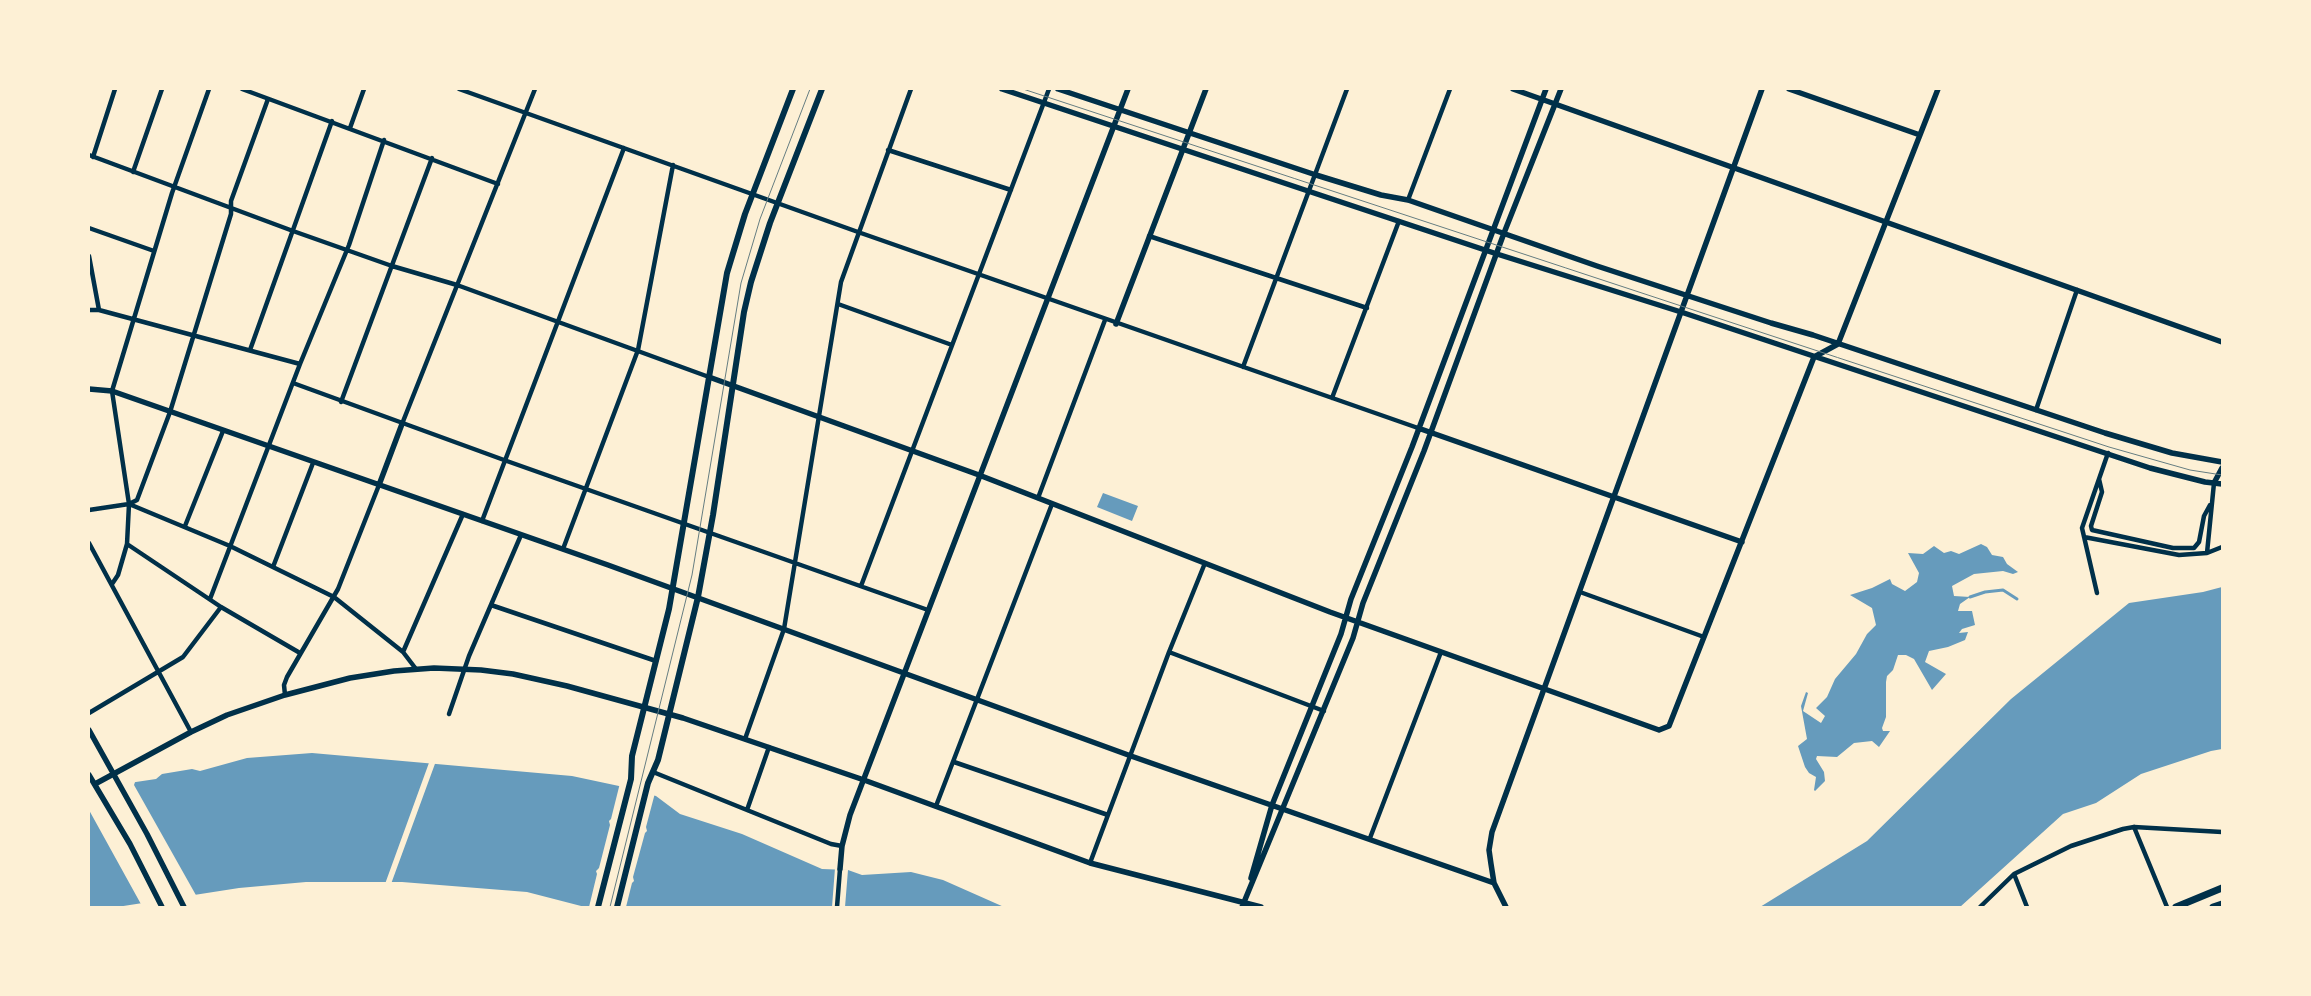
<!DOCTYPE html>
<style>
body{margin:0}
#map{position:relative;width:2311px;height:996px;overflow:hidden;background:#fdf0d5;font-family:Rubik,sans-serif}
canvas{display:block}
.frame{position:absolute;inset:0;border:90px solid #fdf0d5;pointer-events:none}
</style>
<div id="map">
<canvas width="2311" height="996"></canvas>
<div class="frame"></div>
</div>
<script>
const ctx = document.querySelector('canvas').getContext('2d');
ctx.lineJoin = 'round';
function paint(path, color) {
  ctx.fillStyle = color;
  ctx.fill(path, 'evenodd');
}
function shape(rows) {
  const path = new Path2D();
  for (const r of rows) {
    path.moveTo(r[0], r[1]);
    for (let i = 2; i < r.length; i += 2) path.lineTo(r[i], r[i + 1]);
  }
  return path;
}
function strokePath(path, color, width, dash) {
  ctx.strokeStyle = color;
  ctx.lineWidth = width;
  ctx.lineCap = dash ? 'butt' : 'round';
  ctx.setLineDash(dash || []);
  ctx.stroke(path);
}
paint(shape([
 [1103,493,1138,506,1132,521,1097,507],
 [1981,544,1987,547,1992,555,2003,557,2007,564,2018,572,2013,574,2003,571,1974,574,1952,586,1954,596,1970,597,1960,604,1958,611,1972,611,1975,625,1962,629,1959,633,1968,632,1965,640,1948,647,1929,651,1925,662,1946,674,1932,690,1914,659,1906,655,1898,655,1893,670,1887,676,1886,682,1886,717,1882,728,1883,731,1890,731,1879,747,1872,741,1854,743,1837,757,1817,756,1816,759,1824,772,1825,781,1815,791,1814,790,1816,777,1809,773,1805,767,1798,746,1807,739,1801,706,1806,692,1808,693,1803,711,1821,723,1825,716,1816,708,1827,697,1835,679,1856,654,1867,634,1876,625,1872,608,1850,595,1872,588,1890,579,1892,584,1905,591,1917,582,1919,573,1908,553,1923,554,1934,546,1944,553,1951,551,1959,554],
 [2222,587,2222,749,2211,751,2141,774,2096,803,2063,814,1960,907,1760,907,1867,841,2011,699,2129,603,2203,592],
 [312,753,572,776,619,786,656,796,680,814,742,834,822,869,848,870,862,875,911,872,943,880,1004,907,585,907,527,892,402,882,306,882,239,888,117,907,89,907,89,789,156,779,162,774,192,769,200,771,247,758]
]), '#669bbc');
paint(shape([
 [430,760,436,761,391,884,385,884],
 [136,779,134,785,197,897,142,906,89,810,89,786],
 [620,783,655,793,646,827,647,831,645,833,633,877,634,881,632,883,626,907,589,907,597,874,596,871,599,868,610,825,609,821,611,819],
 [835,868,848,870,845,907,832,907]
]), '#fdf0d5');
strokePath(shape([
 [1970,597,1985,592,2003,590,2017,599]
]), '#669bbc', 3);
strokePath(shape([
 [242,89,498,184],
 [459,89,858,232,1418,428],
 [350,128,364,89],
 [888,150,1011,190],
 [89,155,293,231,392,266,457,285,709,377],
 [93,157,115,89],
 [133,172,162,89],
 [1408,200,1450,89],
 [89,228,154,251],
 [1149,236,1367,308],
 [89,256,99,310],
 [838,304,952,345],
 [89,310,99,310,300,364],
 [250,350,332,121],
 [1243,367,1347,89],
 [293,383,504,460,928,610],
 [1332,398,1399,221],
 [341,402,432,158],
 [2036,410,2077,290],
 [402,424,535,89],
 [2099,479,2102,492,2091,526,2092,530,2173,548,2194,548,2199,542,2204,516,2210,505],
 [1038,498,1105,320],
 [129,504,112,391,172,193,209,89],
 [89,510,129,504,230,546,334,597,403,652,416,669],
 [482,521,624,148],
 [185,526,223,431],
 [2084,537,2179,555,2207,553,2222,547],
 [89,543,191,732],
 [127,544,221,607,300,653],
 [563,549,638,350,673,165],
 [2207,553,2214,483],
 [273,567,313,463],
 [112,584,118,575,127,544,129,504,137,500,170,412,231,214,231,201,268,99],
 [861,586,1049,89],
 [1580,592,1704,637],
 [2097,593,2082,528,2108,453],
 [210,599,300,364,349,245,384,140],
 [491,605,656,661],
 [403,652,463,514],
 [1169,652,1324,711],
 [285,695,284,685,287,677,338,589,379,485],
 [89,713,183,657,221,607],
 [449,714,469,656,521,535],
 [745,739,784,629,841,282,911,89],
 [954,762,1108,815],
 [653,772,831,844,842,846],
 [936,806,1052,504],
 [747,810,769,747],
 [2134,827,2167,907],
 [1370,838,1441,652],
 [1090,863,1169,652,1205,563],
 [2014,874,2027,907],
 [837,907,840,869],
 [1980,907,2014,874,2071,846,2123,829,2134,827,2222,832]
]), '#003049', 4.5);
strokePath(shape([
 [1002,89,1497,254,1681,312,2150,468,2205,482,2222,484],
 [1058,89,1316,175,1381,195,1408,200,1597,266,1771,323,1813,335,2105,433,2172,453,2222,462],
 [1513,89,2222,342],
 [1789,89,1920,135],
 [1116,324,1206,89],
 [709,377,979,475,1330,612,1659,730,1669,726,1814,357,1838,344,1938,89],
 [89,389,112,391,608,565,1131,756,1494,883],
 [1418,428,1742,542],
 [2214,483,2222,468],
 [379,485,402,424],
 [89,730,147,834,184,907],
 [89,775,130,844,162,907],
 [95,784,191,732,227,715,285,695,350,678,394,671,434,668,481,670,513,674,567,686,683,718,864,780,1090,863,1261,907],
 [840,869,842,846,850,815,1128,89],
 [1251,878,1272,805,1341,634,1351,599,1412,447,1546,89],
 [1242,907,1353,638,1363,603,1424,451,1504,233,1561,89],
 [1506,907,1494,883,1491,864,1489,850,1492,832,1762,89]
]), '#003049', 5.5);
strokePath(shape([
 [598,907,631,779,632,756,669,609,727,273,745,214,793,89],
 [617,907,648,783,658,760,698,597,713,515,744,312,751,282,770,223,822,89]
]), '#003049', 6);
strokePath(shape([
 [2176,907,2222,888],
 [2213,907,2222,904]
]), '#003049', 7);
strokePath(shape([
 [1023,89,2109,447,2190,470,2222,475],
 [610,907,692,575,741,283,760,219,810,89]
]), '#657d81', 1);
</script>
